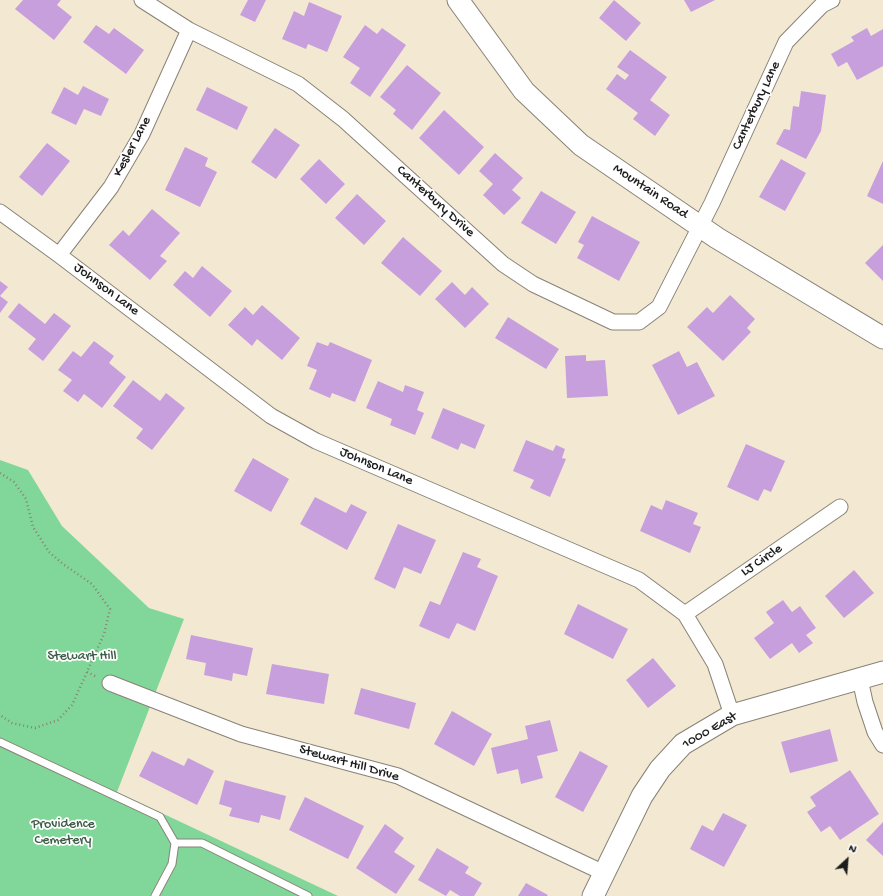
<!DOCTYPE html>
<style>
body{margin:0}
#map{position:relative;width:883px;height:896px;overflow:hidden;background:#f3e9d2;font-family:"Gochi Hand",sans-serif}
canvas{display:block}
.north{position:absolute;left:827px;top:840px;width:40px;height:40px;-webkit-text-stroke:3px #fff;paint-order:stroke;rotate:26deg;font-size:11px;font-weight:700;line-height:16px;text-align:center;color:#1c1c1c}
.north::after{content:'';display:block;margin:auto;width:14px;height:18px;background:#1c1c1c;clip-path:polygon(50% 0,100% 100%,50% 72%,0 100%)}
</style>
<div id="map">
<canvas width="883" height="896"></canvas>
<div class="north">N</div>
</div>
<script>
const ctx = document.querySelector('canvas').getContext('2d');
ctx.lineJoin = 'round';
function paint(path, color) {
  ctx.fillStyle = color;
  ctx.fill(path, 'evenodd');
}
function shape(rows) {
  const path = new Path2D();
  for (const r of rows) {
    path.moveTo(r[0], r[1]);
    for (let i = 2; i < r.length; i += 2) path.lineTo(r[i], r[i + 1]);
  }
  return path;
}
function strokePath(path, color, width, dash) {
  ctx.strokeStyle = color;
  ctx.lineWidth = width;
  ctx.lineCap = dash ? 'butt' : 'round';
  ctx.setLineDash(dash || []);
  ctx.stroke(path);
}
function write(font, color, halo, rows, align = 'center') {
  ctx.font = font + ' "Gochi Hand",sans-serif';
  ctx.lineWidth = 3.5;
  ctx.setLineDash([]);
  ctx.textBaseline = 'middle';
  ctx.strokeStyle = halo;
  ctx.fillStyle = color;
  for (const [text, x, y, turn = 0] of rows) {
    ctx.save();
    ctx.translate(x, y);
    ctx.rotate((+turn || 0) * Math.PI / 180);
    ctx.textAlign = isNaN(turn) ? turn : align;
    if (halo) ctx.strokeText(text, 0, 0);
    ctx.fillText(text, 0, 0);
    ctx.restore();
  }
}
paint(shape([
 [0,460,28,470,62,526,149,608,184,619,117,792,338,896,0,896]
]), '#81d79a');
paint(shape([
 [23,0,61,0,57,5,72,17,54,40,15,9],
 [248,0,266,0,255,22,240,15],
 [614,0,641,23,626,41,599,18],
 [684,0,715,0,691,12],
 [309,2,342,16,327,52,308,44,306,49,282,39,294,11,304,16],
 [96,25,109,34,114,28,144,50,126,74,83,42],
 [365,25,377,34,382,28,406,45,370,97,350,83,360,68,343,57],
 [867,28,871,36,883,29,883,66,857,80,847,62,838,67,831,54,854,41,851,37],
 [630,50,667,77,650,100,670,115,655,136,633,119,638,113,606,89,617,74,625,80,629,75,617,67],
 [407,65,441,93,412,130,393,114,396,110,380,97],
 [83,86,109,99,101,116,84,109,76,125,51,113,64,87,78,95],
 [207,87,248,107,237,130,196,110],
 [801,91,826,95,821,131,806,159,776,144,784,129,790,130,793,106,799,107],
 [444,110,484,147,459,175,419,138],
 [275,128,300,145,276,179,251,162],
 [47,143,70,161,42,196,19,177],
 [185,147,208,158,205,166,217,172,200,207,165,190],
 [495,153,523,178,512,190,521,198,504,215,483,195,493,184,479,171],
 [319,159,345,184,326,204,300,179],
 [781,159,806,173,785,211,759,197],
 [883,161,883,204,867,196],
 [541,191,576,212,556,244,521,223],
 [357,194,386,221,364,245,335,218],
 [152,209,180,233,160,256,167,261,150,280,109,245,123,230,129,236],
 [592,216,640,242,619,281,577,258,584,245,578,242],
 [403,237,442,271,420,296,381,263],
 [883,245,883,281,865,263],
 [202,266,232,291,210,317,173,285,185,271,193,278],
 [0,281,8,287,0,296,8,302,0,313],
 [452,282,465,295,472,287,489,304,465,328,435,299],
 [730,295,755,319,747,328,751,332,723,361,687,327,707,307,713,313],
 [19,303,45,324,54,313,71,326,43,361,28,349,36,339,8,317],
 [262,305,300,338,282,360,257,339,252,346,228,325,245,307,253,315],
 [508,317,559,349,546,369,495,338],
 [94,341,114,356,109,363,126,377,102,408,84,394,78,402,63,391,72,380,58,370,73,351,81,357],
 [317,342,328,346,330,342,372,360,355,402,332,393,330,398,309,389,317,370,307,366],
 [679,351,687,367,697,362,715,396,678,415,652,365],
 [586,355,586,361,605,360,608,396,567,398,565,356],
 [133,380,160,401,166,393,185,408,152,450,136,438,143,429,113,406],
 [378,381,403,392,405,385,424,392,417,410,424,413,415,435,390,425,392,419,366,408],
 [443,408,485,425,475,449,461,443,458,450,431,438],
 [526,440,553,451,556,445,565,449,562,458,566,459,550,497,530,488,534,480,513,471],
 [746,444,785,461,771,492,764,489,758,501,727,487],
 [253,458,289,479,271,512,234,491],
 [315,497,346,513,351,504,367,512,347,550,300,524],
 [666,500,698,513,693,524,701,527,690,553,640,531,651,505,662,510],
 [398,524,436,540,421,574,404,567,395,589,374,579],
 [463,552,481,559,477,567,498,576,475,631,457,623,449,639,419,626,430,601,440,605],
 [854,570,874,593,844,618,825,596],
 [783,600,792,612,800,606,816,628,806,635,813,643,799,653,792,643,770,659,754,638,774,623,766,612],
 [578,604,628,629,613,659,564,634],
 [191,635,253,648,247,676,233,673,232,681,204,675,206,663,186,659],
 [653,658,676,686,648,708,626,680],
 [272,664,329,674,324,704,266,694],
 [361,688,416,703,409,729,354,714],
 [452,711,492,734,474,766,434,744],
 [550,720,558,751,537,756,543,778,521,784,518,769,497,774,491,748,528,739,525,726],
 [830,729,838,761,790,773,781,742],
 [152,751,184,766,188,758,214,771,197,805,139,776],
 [580,751,608,766,583,812,555,797],
 [850,770,879,814,840,840,830,826,821,832,807,812,816,806,810,797],
 [225,780,286,796,280,820,261,815,259,823,229,816,232,808,219,804],
 [305,797,364,826,348,859,289,830],
 [723,813,747,825,724,867,690,849,702,825,713,831],
 [883,822,883,856,866,840],
 [385,824,404,838,394,852,415,866,396,894,356,868],
 [437,848,469,867,465,873,482,883,474,896,460,896,450,890,446,896,418,880],
 [526,883,548,895,547,896,518,896]
]), '#c79fdd');
const lane = shape([
 [0,742,160,817,175,843,202,843,308,896],
 [155,896,172,864,175,843]
]);
const street = shape([
 [142,0,189,30,298,84,343,119,503,264,533,284,613,322,639,322,659,307,712,203,786,42,822,5,832,0],
 [0,212,59,255,271,416,316,441,639,580,685,614,715,664,732,715],
 [59,255,111,187,142,134,189,30],
 [685,614,840,507],
 [860,679,865,702,875,732,883,745],
 [110,683,241,734,398,776,604,873]
]);
const secondary = shape([
 [458,0,524,91,581,145,717,238,883,338],
 [593,896,642,796,660,769,683,744,732,715,883,672]
]);
strokePath(lane, '#888277', 9);
strokePath(street, '#888277', 17);
strokePath(secondary, '#888277', 23);
strokePath(shape([
 [0,473,14,482,26,499,33,527,49,552,63,564,92,584,110,609,104,634,87,672,72,705,58,720,35,728,12,723,0,715],
 [87,672,97,677]
]), '#888277', 2.5, [1, 3]);
strokePath(lane, '#fff', 7);
strokePath(street, '#fff', 15);
strokePath(secondary, '#fff', 21);
write('14px', '#1c1c1c', '#fff', [
 ["Canterbury Lane",757,106,-65],
 ["Kesler Lane",133,147,-62],
 ["Mountain Road",650,192,34],
 ["Canterbury Drive",435,202,42],
 ["Johnson Lane",106,290,37],
 ["Johnson Lane",376,467,23],
 ["LJ Circle",762,561,-34],
 ["1000 East",710,731,-30],
 ["Stewart Hill Drive",349,764,16]
]);
write('14px', '#3f5d48', '#fff', [
 ["Stewart Hill",82,657],
 ["Providence",63,825],
 ["Cemetery",63,841]
]);
</script>
